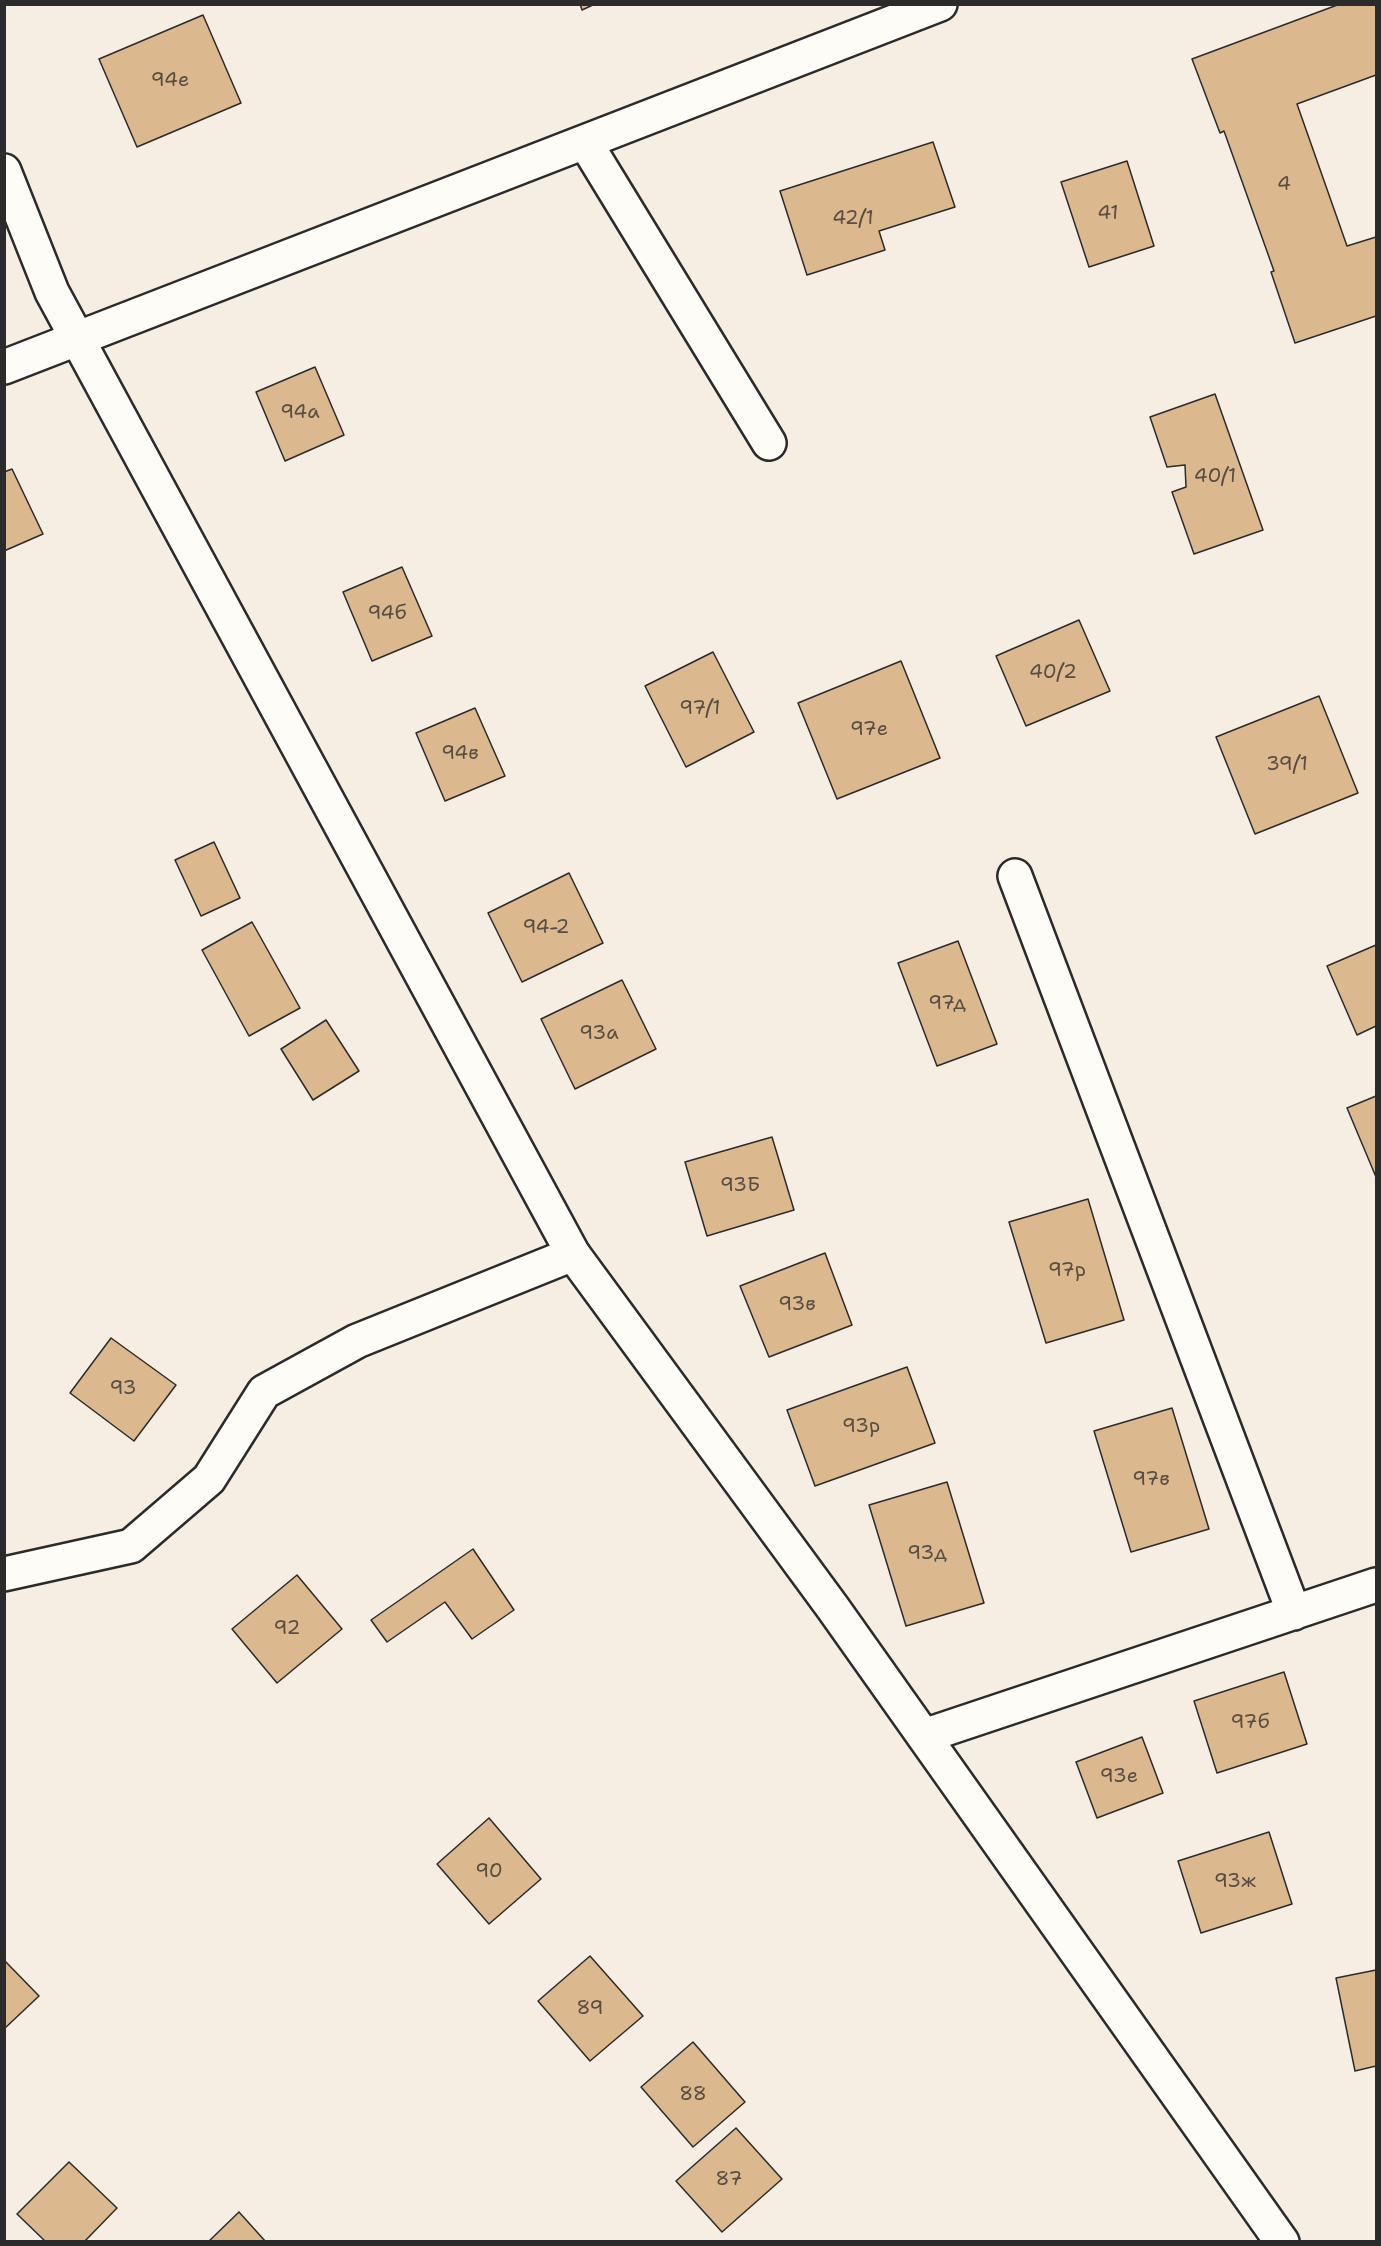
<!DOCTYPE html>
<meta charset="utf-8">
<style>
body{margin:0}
#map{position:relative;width:1381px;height:2246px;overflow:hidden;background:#f6eee2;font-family:"Shantell Sans",sans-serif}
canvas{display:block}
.frame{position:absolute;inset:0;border:6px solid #2b2b2b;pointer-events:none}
</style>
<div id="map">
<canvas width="1381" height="2246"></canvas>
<div class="frame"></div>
</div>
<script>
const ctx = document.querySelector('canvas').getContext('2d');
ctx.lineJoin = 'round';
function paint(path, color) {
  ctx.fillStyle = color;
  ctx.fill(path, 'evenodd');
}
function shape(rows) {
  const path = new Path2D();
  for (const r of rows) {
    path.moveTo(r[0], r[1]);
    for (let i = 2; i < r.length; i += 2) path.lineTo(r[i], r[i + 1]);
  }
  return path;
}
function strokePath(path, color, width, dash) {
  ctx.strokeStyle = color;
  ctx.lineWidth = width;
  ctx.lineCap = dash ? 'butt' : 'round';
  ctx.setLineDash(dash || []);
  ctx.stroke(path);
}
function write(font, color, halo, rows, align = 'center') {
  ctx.font = font + ' "Shantell Sans",sans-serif';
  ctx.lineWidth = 5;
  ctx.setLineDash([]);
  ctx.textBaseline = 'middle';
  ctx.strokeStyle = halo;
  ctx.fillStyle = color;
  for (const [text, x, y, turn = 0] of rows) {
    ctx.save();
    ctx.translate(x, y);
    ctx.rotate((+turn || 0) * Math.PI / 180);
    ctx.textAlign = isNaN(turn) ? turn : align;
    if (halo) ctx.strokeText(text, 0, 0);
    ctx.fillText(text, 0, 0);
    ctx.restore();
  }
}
const building = shape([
 [580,4,595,4,582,10,580,4],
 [1340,4,1376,4,1376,75,1297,104,1347,246,1376,237,1376,316,1295,343,1271,272,1274,271,1224,131,1220,133,1192,59,1340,4],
 [203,15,241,103,137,147,99,59,203,15],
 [933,142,955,207,879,231,885,250,807,275,780,191,933,142],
 [1127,161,1154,246,1089,267,1061,182,1127,161],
 [315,367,344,435,285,461,256,392,315,367],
 [1215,394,1263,530,1194,554,1172,492,1186,487,1185,465,1167,467,1150,417,1215,394],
 [12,469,43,534,4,551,4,472,12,469],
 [402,567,432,636,372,661,343,592,402,567],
 [1079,620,1110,691,1026,726,996,656,1079,620],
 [713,652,754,732,686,767,645,686,713,652],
 [901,661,940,758,837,799,798,703,901,661],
 [1319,696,1358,793,1255,834,1216,737,1319,696],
 [475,708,505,776,445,801,416,733,475,708],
 [214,842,240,898,201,916,175,860,214,842],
 [569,873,603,943,522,982,488,913,569,873],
 [252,922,300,1008,249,1036,202,950,252,922],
 [958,941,997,1044,937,1066,898,963,958,941],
 [1376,945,1376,1026,1357,1035,1327,966,1376,945],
 [622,980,656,1049,575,1089,541,1019,622,980],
 [326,1020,359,1071,313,1100,281,1049,326,1020],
 [1376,1096,1376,1177,1347,1108,1376,1096],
 [772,1137,794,1210,707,1236,685,1162,772,1137],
 [1088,1199,1124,1320,1046,1343,1009,1222,1088,1199],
 [825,1253,852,1325,769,1357,740,1286,825,1253],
 [111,1338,176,1385,134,1441,70,1393,111,1338],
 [907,1367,935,1443,815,1486,787,1410,907,1367],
 [1172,1408,1209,1529,1131,1552,1094,1431,1172,1408],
 [947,1482,984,1603,906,1626,869,1505,947,1482],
 [473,1549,514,1610,472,1639,445,1602,387,1642,371,1620,473,1549],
 [297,1575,342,1629,277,1683,232,1629,297,1575],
 [1284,1672,1307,1744,1217,1773,1194,1701,1284,1672],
 [1142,1737,1163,1793,1097,1818,1076,1762,1142,1737],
 [489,1818,541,1879,489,1924,437,1864,489,1818],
 [1269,1832,1292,1904,1201,1933,1178,1861,1269,1832],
 [590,1956,643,2016,590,2061,538,2001,590,1956],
 [4,1960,39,1996,4,2029,4,1960],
 [1376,1970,1376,2066,1355,2071,1336,1978,1376,1970],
 [693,2042,745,2102,693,2147,641,2087,693,2042],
 [736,2128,782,2179,722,2232,676,2181,736,2128],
 [69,2162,117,2208,84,2242,46,2242,17,2214,69,2162],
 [239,2212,266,2242,208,2242,239,2212]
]);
paint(building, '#dbb88d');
strokePath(building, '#2b2b2b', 1.5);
const minor = shape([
 [585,142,769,443],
 [4,367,940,4],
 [1015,876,1294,1613],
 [4,1574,131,1546,209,1479,264,1392,357,1341,573,1254],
 [924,1736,1376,1585]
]);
const tertiary = shape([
 [4,171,52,292,573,1254,833,1608,1282,2242]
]);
strokePath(minor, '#2b2b2b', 38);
strokePath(tertiary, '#2b2b2b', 38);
strokePath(minor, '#fdfcf7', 33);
strokePath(tertiary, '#fdfcf7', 33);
write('20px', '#574e44', null, [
 ["94е",170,81],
 ["4",1284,185],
 ["41",1108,214],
 ["42/1",853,219],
 ["94а",300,413],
 ["40/1",1215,477],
 ["94б",387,614],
 ["40/2",1053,673],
 ["97/1",700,709],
 ["97е",869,730],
 ["94в",460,754],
 ["39/1",1287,765],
 ["94-2",546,928],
 ["97д",947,1004],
 ["93а",599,1034],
 ["93Б",740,1186],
 ["97р",1067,1271],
 ["93в",797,1305],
 ["93",123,1389],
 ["93р",861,1427],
 ["97в",1151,1480],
 ["93д",927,1554],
 ["92",287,1629],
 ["97б",1250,1723],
 ["93е",1119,1777],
 ["90",489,1872],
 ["93ж",1235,1882],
 ["89",590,2009],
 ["88",693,2095],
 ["87",729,2180]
]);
</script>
